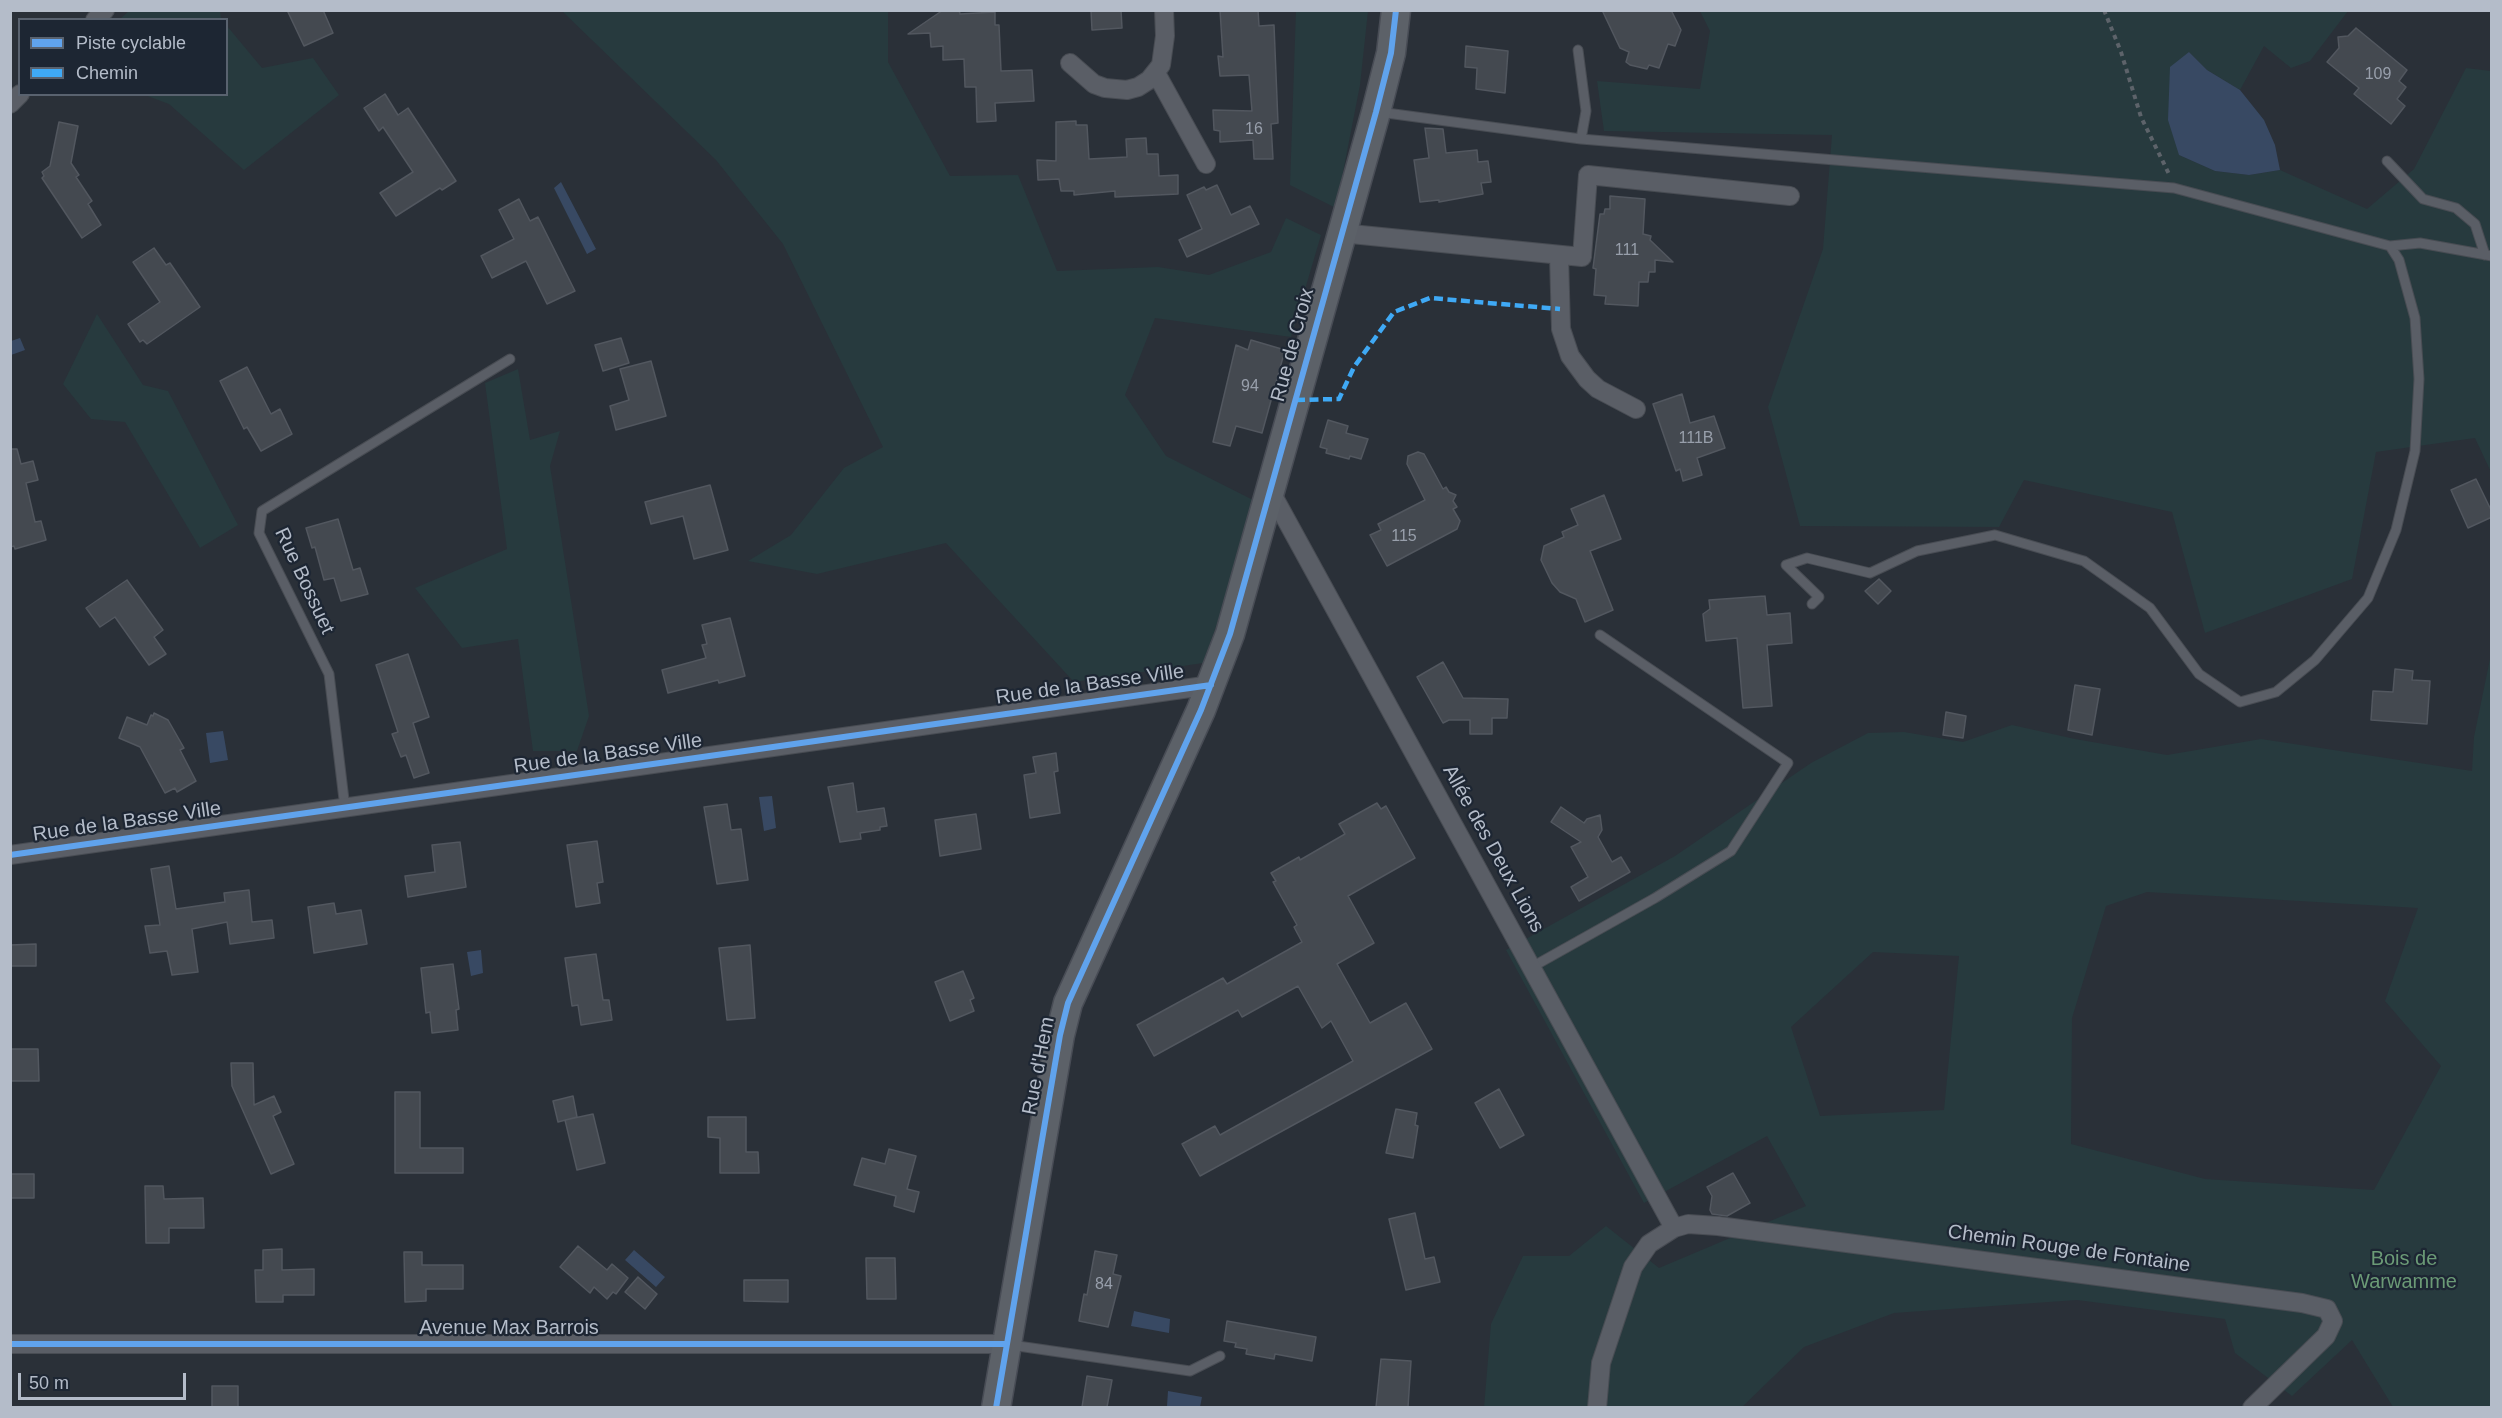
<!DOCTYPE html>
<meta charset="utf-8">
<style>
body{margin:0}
#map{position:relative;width:2502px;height:1418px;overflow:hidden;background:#2a3038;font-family:Helvetica,sans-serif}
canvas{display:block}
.frame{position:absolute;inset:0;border:12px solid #b4bcc9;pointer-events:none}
.legend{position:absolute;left:18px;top:18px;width:210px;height:78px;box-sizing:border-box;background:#1d2633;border:2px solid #59626f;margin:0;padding:8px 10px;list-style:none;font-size:18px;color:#b4bcc9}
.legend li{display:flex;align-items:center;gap:12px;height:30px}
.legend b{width:30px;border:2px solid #59626f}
.scale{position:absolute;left:18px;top:1373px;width:168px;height:27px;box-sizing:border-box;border:3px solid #b4bcc9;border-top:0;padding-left:8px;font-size:18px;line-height:21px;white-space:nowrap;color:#b4bcc9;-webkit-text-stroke:4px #1d2633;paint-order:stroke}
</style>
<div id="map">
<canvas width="2502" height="1418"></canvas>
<div class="frame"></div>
<ul class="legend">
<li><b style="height:8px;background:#60a3ed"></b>Piste cyclable</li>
<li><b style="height:8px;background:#3fa9f5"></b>Chemin</li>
</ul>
<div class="scale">50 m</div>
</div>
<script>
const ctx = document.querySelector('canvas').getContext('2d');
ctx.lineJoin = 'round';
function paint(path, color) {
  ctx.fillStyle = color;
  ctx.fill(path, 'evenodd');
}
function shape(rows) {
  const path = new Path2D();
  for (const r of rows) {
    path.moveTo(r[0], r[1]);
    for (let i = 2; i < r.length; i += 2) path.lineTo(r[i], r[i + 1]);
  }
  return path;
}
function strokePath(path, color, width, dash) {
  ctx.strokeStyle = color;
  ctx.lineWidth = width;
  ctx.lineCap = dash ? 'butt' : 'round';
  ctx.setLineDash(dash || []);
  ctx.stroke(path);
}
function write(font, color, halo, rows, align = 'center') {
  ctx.font = font + ' Helvetica,sans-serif';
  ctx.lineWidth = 4.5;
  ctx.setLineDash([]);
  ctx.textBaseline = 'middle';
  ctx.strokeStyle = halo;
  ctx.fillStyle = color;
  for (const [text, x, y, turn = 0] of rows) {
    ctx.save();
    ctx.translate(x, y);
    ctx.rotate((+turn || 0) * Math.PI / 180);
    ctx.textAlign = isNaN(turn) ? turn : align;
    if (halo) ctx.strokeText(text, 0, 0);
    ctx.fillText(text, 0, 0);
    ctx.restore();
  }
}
paint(shape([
 [129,11,220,11,221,19,120,19],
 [562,11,888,11,888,62,950,176,1018,175,1057,271,1158,267,1209,275,1271,252,1286,218,1321,235,1291,337,1155,318,1125,395,1166,456,1255,501,1238,565,1203,663,1074,682,946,543,817,574,748,561,791,535,844,468,883,447,783,244,716,160],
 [1296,11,1368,11,1360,85,1336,208,1290,185],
 [1700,11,2348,11,2310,61,2291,68,2264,46,2240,90,2207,70,2189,52,2179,155,2215,171,2249,175,2280,170,2367,209,2414,169,2466,68,2491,71,2491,472,2475,438,2376,452,2352,579,2205,633,2172,512,2024,480,1999,527,1800,526,1768,407,1823,249,1832,135,1604,131,1597,81,1700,89,1710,31],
 [227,26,262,68,313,58,339,95,244,170,169,104,145,95,226,94],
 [97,314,143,385,168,391,238,525,200,548,125,422,91,419,63,384],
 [518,369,530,440,560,431,550,466,589,716,577,751,533,751,518,639,462,648,415,588,507,549,485,383],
 [2491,654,2491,1407,2393,1407,2352,1340,2292,1396,2235,1353,2225,1319,2077,1300,1894,1313,1804,1347,1742,1407,1484,1408,1491,1324,1523,1256,1569,1256,1606,1226,1659,1268,1806,1206,1767,1136,1644,1203,1506,950,1675,856,1811,763,1868,733,1904,732,1963,742,2012,725,2075,739,2167,755,2261,739,2472,771,2474,737],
 [2147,892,2418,908,2385,1001,2441,1066,2374,1190,2205,1179,2071,1144,2072,1018,2106,906],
 [1873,952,1959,956,1944,1110,1820,1116,1791,1027]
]), '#273a3e');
paint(shape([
 [2189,52,2207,70,2240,90,2264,120,2275,145,2280,170,2249,175,2215,171,2179,155,2168,120,2170,67],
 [561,182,596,249,587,254,554,188],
 [20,338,25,350,11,355,11,341],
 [223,731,228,760,210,763,206,733],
 [772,796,776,828,764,831,759,797],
 [481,950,483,973,471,976,467,952],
 [634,1250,665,1277,656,1287,625,1260],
 [1134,1311,1170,1319,1169,1333,1131,1326],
 [1168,1391,1202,1397,1200,1407,1167,1406]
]), '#384963');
const building = shape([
 [287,10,323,10,333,33,304,46,287,10],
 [943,10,959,10,960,14,995,12,995,25,999,25,1001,71,1032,70,1034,101,995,103,996,121,977,122,976,87,965,87,964,59,943,60,943,46,931,47,930,33,908,34,943,10],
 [1091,10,1121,10,1122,28,1092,30,1091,10],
 [1220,10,1258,10,1259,26,1274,25,1278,123,1271,124,1273,159,1254,159,1253,140,1220,142,1220,131,1214,130,1213,110,1252,111,1249,75,1220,76,1218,56,1223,57,1220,10],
 [1602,10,1671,10,1681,30,1675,46,1668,44,1659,68,1649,65,1647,69,1630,65,1626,62,1629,52,1620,48,1602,10],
 [2356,28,2407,70,2399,81,2406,87,2397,99,2405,106,2391,124,2354,94,2359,88,2327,62,2339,48,2338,37,2348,36,2356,28],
 [1466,46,1508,51,1505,93,1476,89,1477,68,1465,67,1466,46],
 [385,94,398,115,408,108,456,181,442,190,440,188,396,216,380,193,413,172,383,127,379,131,364,108,385,94],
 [1076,121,1076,125,1087,125,1089,159,1127,157,1126,139,1146,138,1147,154,1158,154,1159,176,1178,175,1178,194,1115,197,1115,191,1074,195,1074,191,1061,191,1059,179,1038,180,1037,160,1056,161,1056,122,1076,121],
 [59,122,78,126,71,163,79,175,76,177,92,201,88,204,101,225,82,238,42,178,44,176,42,172,50,166,59,122],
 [1425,128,1443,129,1446,153,1477,150,1478,162,1488,161,1491,182,1481,183,1483,194,1439,202,1439,200,1420,202,1414,160,1429,158,1425,128],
 [1217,185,1231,215,1250,206,1259,224,1187,257,1179,240,1202,229,1187,195,1204,187,1206,190,1217,185],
 [1610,196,1645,199,1643,234,1651,236,1650,240,1673,262,1655,260,1655,272,1649,272,1648,282,1639,282,1638,306,1605,304,1606,296,1594,295,1596,269,1593,268,1600,214,1604,214,1605,209,1610,209,1610,196],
 [519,199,530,221,538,217,575,291,547,304,526,261,492,278,481,256,514,239,499,210,519,199],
 [154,248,166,265,170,263,200,307,147,344,143,340,140,342,128,324,160,302,133,262,154,248],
 [621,338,629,363,603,371,595,345,621,338],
 [1251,340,1285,350,1262,433,1236,426,1230,446,1213,442,1236,345,1248,350,1251,340],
 [651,361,666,416,616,430,610,406,629,400,620,369,651,361],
 [247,367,271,414,280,409,292,434,261,451,247,427,244,429,220,381,247,367],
 [1682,394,1690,423,1714,416,1725,448,1697,458,1702,475,1683,481,1680,469,1676,471,1653,404,1682,394],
 [1328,420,1348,426,1346,433,1368,439,1361,459,1350,456,1349,459,1326,453,1327,449,1320,447,1328,420],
 [10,449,17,449,21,464,33,461,38,480,26,483,35,522,41,521,46,540,15,549,14,546,10,547,10,449],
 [1418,452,1424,454,1443,489,1446,487,1449,492,1456,495,1453,501,1457,507,1453,509,1460,521,1457,529,1387,566,1370,535,1381,530,1378,524,1425,500,1407,464,1408,456,1418,452],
 [2476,479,2492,512,2492,517,2468,528,2451,490,2476,479],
 [710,485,728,550,694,559,683,516,651,524,645,502,710,485],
 [1604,495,1621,539,1590,551,1613,610,1585,622,1576,599,1560,592,1552,583,1541,560,1544,546,1564,537,1562,532,1578,525,1571,509,1604,495],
 [338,519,353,570,360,568,368,594,341,601,334,578,324,580,315,547,312,548,306,528,338,519],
 [1879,579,1891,591,1878,604,1865,591,1879,579],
 [127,580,163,630,154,637,166,654,149,665,115,617,100,627,86,608,127,580],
 [1765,596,1767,615,1790,613,1792,643,1767,645,1772,706,1743,708,1737,638,1706,641,1703,614,1710,609,1709,600,1765,596],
 [730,618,745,676,719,683,718,680,668,693,662,670,706,658,702,645,707,644,702,625,730,618],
 [408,654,429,717,413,723,429,773,414,778,406,755,401,757,392,734,398,732,376,665,408,654],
 [1443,662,1463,698,1508,699,1507,718,1492,718,1492,734,1470,734,1470,720,1449,720,1443,723,1417,677,1443,662],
 [2395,669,2413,671,2412,680,2430,681,2427,724,2371,720,2373,691,2393,692,2395,669],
 [2075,685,2100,689,2092,735,2068,730,2075,685],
 [1946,712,1966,716,1963,738,1943,735,1946,712],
 [154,713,168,720,184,748,180,750,196,781,177,792,175,788,165,793,140,747,119,738,127,717,147,725,151,715,153,716,154,713],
 [1056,753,1058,771,1054,772,1060,813,1030,818,1024,775,1036,773,1033,757,1056,753],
 [853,783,857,812,884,808,887,826,880,827,880,830,860,833,861,839,840,842,828,787,853,783],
 [1377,803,1381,809,1386,806,1415,858,1348,896,1374,943,1337,964,1370,1023,1406,1003,1432,1049,1200,1176,1182,1144,1215,1126,1220,1135,1353,1061,1331,1021,1322,1028,1298,986,1242,1017,1238,1010,1154,1056,1137,1025,1223,978,1227,984,1302,942,1294,927,1297,925,1273,882,1276,881,1271,873,1299,857,1300,860,1345,834,1339,824,1377,803],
 [727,804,731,830,741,829,748,880,717,884,704,807,727,804],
 [1561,807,1584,823,1587,819,1600,815,1602,830,1598,837,1612,862,1621,857,1630,872,1579,901,1571,887,1588,877,1571,847,1581,842,1551,822,1561,807],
 [976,814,981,849,940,856,935,820,976,814],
 [597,841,603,882,597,883,600,903,576,907,567,845,597,841],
 [460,842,466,887,408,897,405,876,435,872,432,845,460,842],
 [169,866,176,909,225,902,224,893,249,890,252,922,272,920,274,938,230,944,227,922,192,929,198,972,172,975,167,951,150,953,145,926,160,925,151,869,169,866],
 [334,903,336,914,361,910,367,944,314,953,308,907,334,903],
 [36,944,36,966,10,966,10,945,36,944],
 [750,945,755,1018,727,1020,719,948,750,945],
 [596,954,603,1000,609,1000,612,1020,581,1025,578,1005,572,1006,565,958,596,954],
 [453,964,459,1009,456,1010,458,1030,432,1033,430,1012,426,1013,421,968,453,964],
 [963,971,974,998,970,1000,974,1011,950,1021,935,982,963,971],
 [10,1049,38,1049,39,1081,10,1081,10,1049],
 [231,1063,253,1063,254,1105,274,1096,281,1112,273,1116,294,1164,271,1174,232,1086,231,1063],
 [1499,1089,1524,1135,1500,1148,1475,1103,1499,1089],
 [395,1092,420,1092,420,1148,463,1148,463,1173,395,1173,395,1092],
 [573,1096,577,1117,558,1122,553,1101,573,1096],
 [1396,1109,1417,1113,1415,1125,1418,1126,1413,1158,1386,1153,1396,1109],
 [593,1114,605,1163,577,1170,565,1120,593,1114],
 [708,1117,746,1117,746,1152,758,1152,759,1173,720,1173,720,1138,708,1137,708,1117],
 [889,1149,916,1156,907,1189,919,1192,914,1212,894,1206,896,1196,854,1185,862,1158,885,1164,889,1149],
 [1733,1173,1750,1203,1727,1216,1712,1214,1710,1210,1712,1196,1707,1187,1733,1173],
 [10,1174,34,1174,34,1198,10,1198,10,1174],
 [145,1186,163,1186,164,1199,203,1198,204,1228,169,1228,169,1243,146,1243,145,1186],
 [1415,1213,1425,1259,1434,1257,1440,1282,1406,1290,1389,1219,1415,1213],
 [578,1246,607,1270,612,1264,628,1278,616,1294,613,1292,607,1299,594,1287,590,1293,560,1267,578,1246],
 [282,1249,282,1270,314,1269,314,1295,283,1295,283,1302,256,1302,255,1270,263,1270,263,1250,282,1249],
 [1095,1251,1117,1255,1113,1274,1121,1276,1108,1327,1079,1321,1084,1294,1087,1295,1095,1251],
 [404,1252,422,1252,422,1265,463,1265,463,1289,426,1289,426,1301,405,1302,404,1252],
 [866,1258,895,1258,896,1299,867,1299,866,1258],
 [638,1277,657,1294,645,1309,625,1292,638,1277],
 [744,1280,788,1280,788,1302,744,1301,744,1280],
 [1227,1321,1316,1337,1312,1361,1275,1354,1274,1359,1246,1354,1247,1349,1235,1347,1236,1343,1224,1341,1227,1321],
 [1381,1359,1411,1361,1408,1407,1376,1407,1381,1359],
 [1087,1376,1112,1380,1107,1407,1082,1407,1087,1376],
 [212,1386,238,1386,238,1407,212,1407,212,1386]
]);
paint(building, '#444950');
strokePath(building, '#52575f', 1.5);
const service = shape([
 [1578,50,1586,111,1581,139],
 [1379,112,1581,139,2174,188,2390,246,2420,243,2492,256],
 [2387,161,2423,199,2456,208,2475,224,2485,255],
 [1812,604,1819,597,1786,565,1807,558,1870,573,1917,551,1995,535,2084,561,2150,608,2199,674,2240,702,2276,692,2315,660,2368,598,2396,530,2415,451,2419,379,2415,318,2399,260,2390,246],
 [345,808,329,674,259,533,262,511,510,359],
 [1532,967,1655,898,1731,851,1788,763,1600,635],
 [1011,1345,1190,1371,1220,1356]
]);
const minor = shape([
 [95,20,105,10],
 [1070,63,1094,84,1105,88,1127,90,1138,87,1149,80,1161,65,1165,36,1164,10],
 [1156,73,1206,164],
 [10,104,20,94],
 [1341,233,1582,257,1588,175,1790,196],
 [1559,255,1561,329,1570,356,1587,379,1598,389,1636,409],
 [1271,492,1674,1228],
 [10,855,1211,685],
 [10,1344,1007,1344],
 [1597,1408,1601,1363,1633,1267,1649,1244,1674,1228,1688,1224,1718,1226,2302,1303,2327,1309,2333,1321,2326,1336,2252,1408]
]);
const primary = shape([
 [996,1408,1060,1035,1068,1003,1201,710,1230,634,1376,112,1391,53,1396,10]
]);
strokePath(service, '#484c53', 11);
strokePath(minor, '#484c53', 20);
strokePath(primary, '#484c55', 31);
strokePath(shape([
 [2104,10,2121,52,2141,117,2169,174]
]), '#5d636a', 4, [4.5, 4.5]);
strokePath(service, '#5a5e66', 9);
strokePath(minor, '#5a5e66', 18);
strokePath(primary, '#5c6168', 28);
strokePath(shape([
 [1296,400,1339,399,1354,367,1394,312,1430,298,1560,309]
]), '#3fa9f5', 4.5, [9, 4.5]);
strokePath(shape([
 [10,855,1211,685],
 [10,1344,1007,1344],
 [996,1408,1060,1035,1068,1003,1201,710,1230,634,1376,112,1391,53,1396,10]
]), '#60a3ed', 6);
write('16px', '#989fab', null, [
 ["109",2378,75],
 ["16",1254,130],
 ["111",1627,251],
 ["94",1250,387],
 ["111B",1696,439],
 ["115",1404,537],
 ["84",1104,1285]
]);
write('20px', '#b4bcc9', '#1d2633', [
 ["Rue de Croix",1293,345,-75],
 ["Rue Bossuet",304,581,65],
 ["Rue de la Basse Ville",1090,685,-8],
 ["Rue de la Basse Ville",608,754,-8],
 ["Rue de la Basse Ville",127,822,-8],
 ["Allée des Deux Lions",1493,849,61],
 ["Rue d'Hem",1039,1066,-79],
 ["Chemin Rouge de Fontaine",2069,1249,8],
 ["Avenue Max Barrois",509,1328]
]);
write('20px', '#6b9a76', '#1d2633', [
 ["Bois de",2404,1259],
 ["Warwamme",2404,1282]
]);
</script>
